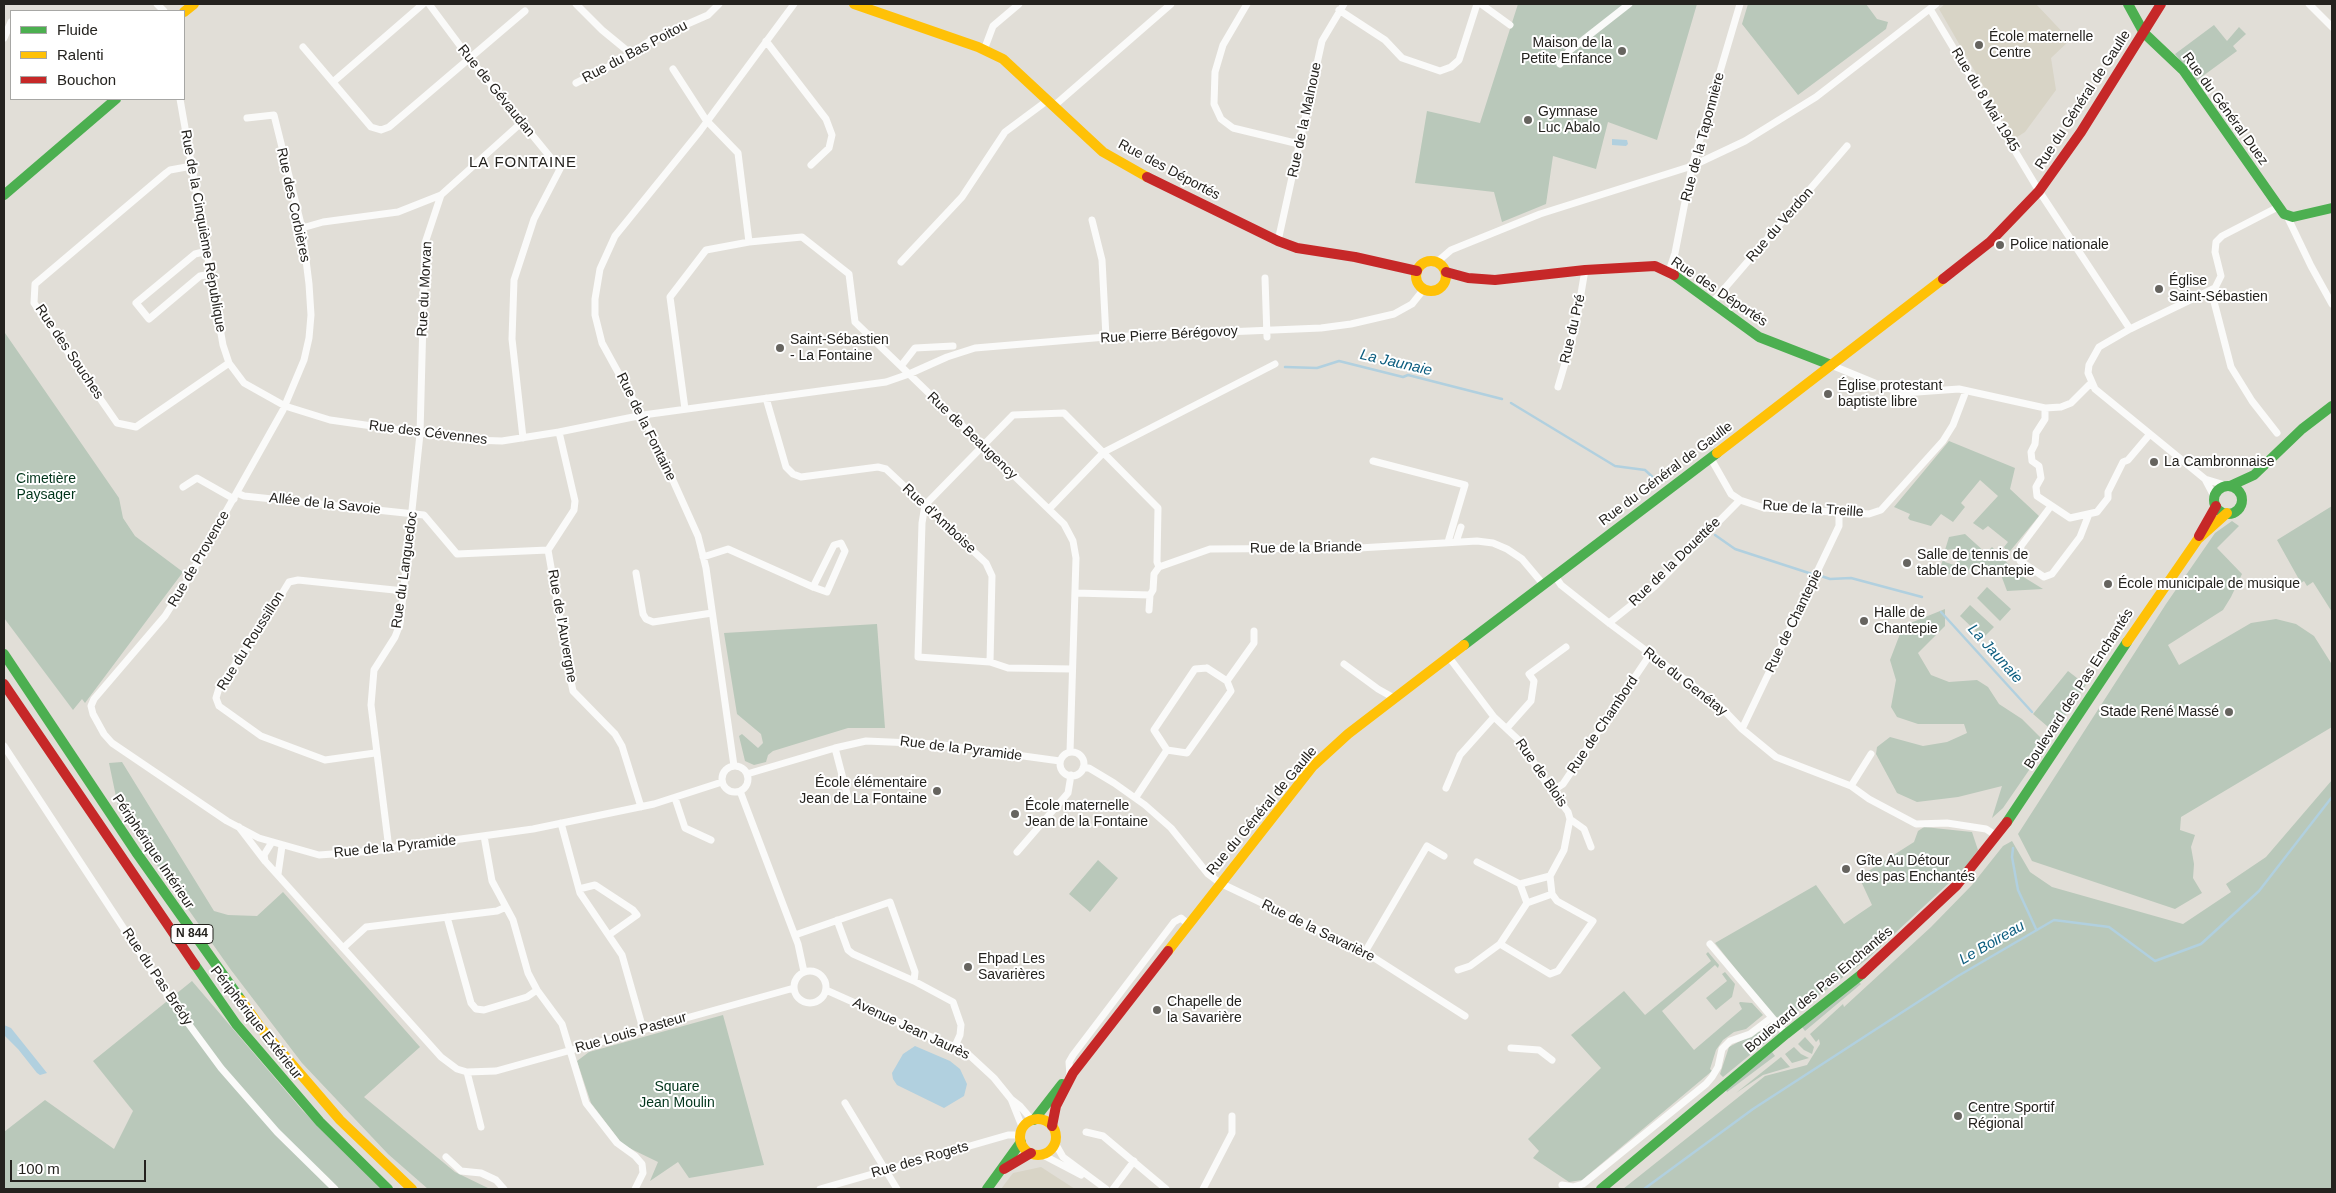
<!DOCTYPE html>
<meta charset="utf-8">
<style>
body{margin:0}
#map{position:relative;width:2336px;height:1193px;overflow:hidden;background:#e1ded7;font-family:Arial,sans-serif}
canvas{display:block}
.frame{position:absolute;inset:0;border:5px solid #24221e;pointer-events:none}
.legend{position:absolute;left:10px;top:10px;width:175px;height:90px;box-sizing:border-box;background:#fff;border:1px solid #a7a7a5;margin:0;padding:6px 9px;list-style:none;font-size:15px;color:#24221e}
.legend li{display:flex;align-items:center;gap:10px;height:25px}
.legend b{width:25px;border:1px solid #a7a7a5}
.scale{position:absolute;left:10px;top:1160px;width:136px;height:22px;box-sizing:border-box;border:2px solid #24221e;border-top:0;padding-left:6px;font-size:15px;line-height:18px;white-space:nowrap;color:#24221e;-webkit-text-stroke:4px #fff;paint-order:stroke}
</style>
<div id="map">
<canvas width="2336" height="1193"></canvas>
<div class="frame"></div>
<ul class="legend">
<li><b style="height:6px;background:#4caf50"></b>Fluide</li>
<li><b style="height:6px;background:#ffc107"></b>Ralenti</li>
<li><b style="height:6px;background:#c62828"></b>Bouchon</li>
</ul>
<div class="scale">100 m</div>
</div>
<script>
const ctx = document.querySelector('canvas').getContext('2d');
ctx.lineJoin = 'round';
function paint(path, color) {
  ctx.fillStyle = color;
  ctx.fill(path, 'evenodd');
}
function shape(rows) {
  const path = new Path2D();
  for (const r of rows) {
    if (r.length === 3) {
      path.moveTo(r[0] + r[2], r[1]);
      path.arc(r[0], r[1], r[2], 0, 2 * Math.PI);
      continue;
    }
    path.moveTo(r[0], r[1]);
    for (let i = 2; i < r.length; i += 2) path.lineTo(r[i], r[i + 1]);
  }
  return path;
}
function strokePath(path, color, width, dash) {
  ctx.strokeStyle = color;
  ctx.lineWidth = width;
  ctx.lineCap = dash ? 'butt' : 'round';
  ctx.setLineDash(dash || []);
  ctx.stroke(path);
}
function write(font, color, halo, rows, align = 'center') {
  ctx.font = font + ' Arial,sans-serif';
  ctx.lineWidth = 4;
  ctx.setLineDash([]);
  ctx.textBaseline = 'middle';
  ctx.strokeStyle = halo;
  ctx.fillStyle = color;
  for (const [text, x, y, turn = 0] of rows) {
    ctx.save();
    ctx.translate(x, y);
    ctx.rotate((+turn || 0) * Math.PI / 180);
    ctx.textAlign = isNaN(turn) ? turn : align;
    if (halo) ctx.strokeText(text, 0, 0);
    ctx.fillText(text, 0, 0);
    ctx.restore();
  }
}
paint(shape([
 [1945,4,2036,4,2070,40,2051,58,2056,90,2025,132,2014,139,1939,9],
 [1041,1167,1075,1189,1001,1189,1013,1173]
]), '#d8d4c6');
paint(shape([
 [1518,4,1697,4,1657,140,1608,122,1596,169,1553,156,1546,204,1502,222,1494,192,1415,183,1427,111,1480,123],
 [1748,4,1866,4,1877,19,1888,22,1886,29,1798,95,1742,24],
 [2214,25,2227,41,2239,27,2246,34,2233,46,2237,51,2196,81,2175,54],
 [5,333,119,498,123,518,135,536,183,572,85,703,82,699,73,710,4,618],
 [1949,441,2015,468,2010,489,2039,516,2006,556,2003,554,2006,550,2004,547,2008,542,1988,526,1983,530,1973,523,1998,496,1980,480,1961,503,1965,507,1953,522,1941,514,1931,526,1910,520,1908,518,1910,514,1894,507],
 [2332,506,2332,612,2313,582,2307,586,2304,581,2301,583,2277,540],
 [2232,521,2239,526,2217,548,2242,574,2231,597,2223,610,2168,645,2179,665,2251,623,2276,619,2296,624,2314,636,2331,663,2332,727,2181,817,2180,830,2195,835,2191,847,2194,864,2193,878,2202,893,2175,909,2032,861,2018,834,2166,604,2215,533],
 [1965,534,1986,553,1992,547,2017,573,2043,589,2007,591,2001,575,1987,565,1974,566,1963,575,1939,573,1943,559,1945,562,1954,565,1960,558,1956,549,1945,550,1949,537],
 [1987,587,2011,609,2000,621,1977,598],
 [1970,605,1994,627,1983,638,1960,616],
 [1945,609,1945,626,1918,653,1931,675,1949,682,1977,680,1988,687,1999,704,2022,719,2047,744,2003,808,1992,818,2002,786,1958,797,1917,802,1897,793,1876,754,1877,747,1890,737,1923,746,1947,742,1967,733,1964,724,1918,724,1897,717,1891,707,1896,680,1890,660,1903,626],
 [877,624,885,728,848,728,773,751,768,755,766,762,754,765,745,761,739,736,742,734,758,748,763,743,761,734,737,714,724,633],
 [2068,671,2086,685,2054,732,2033,714],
 [122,762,214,911,228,915,257,916,283,892,420,1047,364,1097,455,1172,490,1189,428,1189,388,1154,302,1063,231,970,119,811,109,763],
 [2332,780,2332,1189,1623,1189,1765,1076,1807,1065,1820,1044,1819,1039,1816,1042,1810,1034,1843,1004,1844,1007,1931,927,1972,885,2003,846,2012,841,2030,872,2052,887,2183,924,2231,892,2226,884,2266,857],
 [1924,827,1972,832,1978,850,1964,869,1866,960,1790,1017,1774,1017,1715,943,1816,885,1844,924,1872,905,1859,877,1914,842,1918,831],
 [1098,860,1118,878,1090,912,1069,894],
 [1708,952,1719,965,1718,968,1715,965,1662,1011,1694,1050,1742,1009,1739,1003,1740,1002,1752,1003,1763,1015,1746,1029,1734,1032,1723,1040,1716,1050,1710,1069,1712,1071,1582,1180,1569,1182,1533,1158,1539,1151,1528,1139,1601,1068,1571,1035,1624,991,1645,1015,1711,961,1706,954],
 [1725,972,1735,984,1732,997,1716,1010,1706,998,1727,981,1722,974],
 [192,981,303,1111,385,1189,4,1189,4,1132,45,1100,114,1149,133,1111,93,1061],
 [1858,981,1861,984,1805,1031,1802,1027],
 [723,1015,764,1165,689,1178,678,1162,650,1181,658,1162,623,1145,591,1103,577,1061,589,1052],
 [1759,1031,1767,1041,1723,1077,1720,1074,1729,1047],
 [1805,1037,1814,1047,1812,1054,1804,1050,1798,1044],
 [1794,1047,1801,1054,1809,1058,1792,1063,1785,1054],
 [1772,1052,1775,1056,1727,1092,1726,1090],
 [1781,1057,1790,1067,1763,1075,1736,1093]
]), '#b9c8ba');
paint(shape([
 [1612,139,1627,140,1628,144,1626,146,1612,145],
 [4,1025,11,1028,47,1073,40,1075,37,1073,18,1049,4,1035],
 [915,1046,950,1061,960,1069,967,1084,964,1096,944,1108,897,1085,893,1079,892,1073,903,1054]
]), '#b1d0df');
strokePath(shape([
 [1285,367,1317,368,1339,361,1403,377,1408,375,1502,399],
 [1511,403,1615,466,1645,470,1658,482],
 [1715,535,1735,549,1812,574],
 [1821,576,1830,579,1851,578,1922,597],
 [1941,612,2032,712],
 [2013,848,2012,857,2018,890,2036,929],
 [1644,1189,1753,1109,1958,976,2054,920,2109,927,2155,961,2201,944,2259,891,2332,797]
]), '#b1d0df', 2.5);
strokePath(shape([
 [157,4,164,11],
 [429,4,470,59,560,169,534,219,514,280,512,339,523,438],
 [576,4,602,30,630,53],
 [1247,4,1223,45,1215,72,1214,104,1221,119,1233,128,1299,144],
 [1481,4,1510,25],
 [2309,4,2332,27],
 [1930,9,2039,191,2130,329],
 [1339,10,1385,40,1402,58,1440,71,1451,67,1459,60,1477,4],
 [4,38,11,22],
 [766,41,826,119,832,135,829,148,811,165],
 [303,47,371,127,381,130,389,127,525,11],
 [984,50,993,26,1019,4],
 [1560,64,1569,51,1629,4],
 [673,69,706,120,738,153,749,242],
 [333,82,423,4],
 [576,83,616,63,653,39,708,15,719,4],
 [180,99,223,345,229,363,244,383,285,406,330,420,471,440,502,441,559,432,643,415,886,382,909,374,1064,524,1073,541,1076,558,1070,752],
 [1055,105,1171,4],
 [247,118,274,115,302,228,309,284,311,315,309,338,304,360,283,410,187,581,165,616,94,699,91,706,93,714,104,734,112,743,227,821,259,838,319,855,374,851,533,829,654,804,722,782],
 [192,166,170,170,166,173,35,284,34,303,117,423,136,427,229,363],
 [2287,216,2311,266,2332,304],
 [1092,220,1102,260,1106,337],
 [302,228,323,222,398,212,441,195],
 [1278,241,1322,41,1344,4],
 [207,251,195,254,136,303,149,319,200,276,211,274],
 [901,262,962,197,1005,132,1048,100],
 [1437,262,1451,250,1540,214,1692,166,1745,141,1816,97,1936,4],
 [1669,271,1675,253,1692,166,1740,4],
 [1265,278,1267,337],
 [2211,290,2231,367,2252,401,2277,433],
 [1712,303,1847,146],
 [1831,365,1887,388,1903,393,1959,389,2045,408,2061,407,2071,403,2091,383],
 [901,366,915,348,953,346],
 [1558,387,1575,329,1585,270],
 [766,398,786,467,793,474,801,477,878,467,886,469,986,563,992,576,990,662,1008,668,1072,669],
 [2045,408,2045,419,2036,433,2035,444,2031,452,2032,461,2039,466,2041,478,2036,487,2037,496,2070,518,2097,512,2108,498,2108,492,2123,462,2128,460,2150,434],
 [685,409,670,297,706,250,749,242,802,237,849,274,855,322,909,374,947,357,975,348,1106,337,1321,328,1351,324,1394,314,1412,304,1424,289],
 [559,432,575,501,574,510,548,550,571,681,573,691,615,734,622,746,641,807],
 [1710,457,1731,494,1740,500,1764,508,1869,514,1881,510,1943,441,1953,425,1966,391],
 [1373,461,1465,485,1448,542],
 [2205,479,2228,486],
 [183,487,197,478,234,499],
 [237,493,244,496,424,515,457,554,548,550],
 [2215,498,2205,479,2095,389,2088,373,2089,365,2099,347,2130,329,2215,288,2221,276,2215,252,2216,242,2222,236,2278,207],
 [2051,506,2021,546,2020,561,2044,577,2052,574,2080,537,2089,514],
 [1049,509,1104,452,1275,364],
 [1456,542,1461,527],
 [703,557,728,549,813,587,827,592,845,551,841,543,834,545,813,587],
 [1159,567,1210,549,1359,548,1477,541,1493,543,1507,549,1522,559,1543,584],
 [636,573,643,614,646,619,653,622,712,613],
 [1555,576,1561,585,1609,623,1719,705,1742,729,1776,757,1851,786,1869,799,1916,824,1947,823,1986,829,1997,836],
 [1075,593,1150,595,1153,590,1154,574,1159,567],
 [1149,610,1150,595],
 [1609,623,1654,587,1740,500],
 [1448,656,1494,717,1525,746,1541,776,1568,812,1570,819,1584,829,1591,847],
 [990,662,918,657,922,523,925,505,1013,415,1064,413,1158,508,1157,562,1159,567],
 [1344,664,1378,689,1394,698],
 [1207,668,1227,681,1231,691,1187,753,1167,750,1154,730,1195,669,1207,668],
 [1227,681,1254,643,1254,631],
 [1507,728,1531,701,1534,681,1529,674,1566,647],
 [1742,729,1839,526,1839,512],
 [4,746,168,996,221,1068,277,1132,335,1189],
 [835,748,848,798],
 [1072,764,12],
 [375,753,325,760,261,736,219,706,216,698,219,688,266,620,289,582,298,580,404,591],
 [734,766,706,568,698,536,653,436,602,343,595,315,595,299,600,269,615,236,700,131,794,4],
 [735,779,13],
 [1083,768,1089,768,1114,783,1145,805,1171,828,1208,874,1220,883,1365,952,1465,1016],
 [747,774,835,748,866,741,936,744,1060,761],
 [1851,786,1871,754],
 [1446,788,1460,755,1494,717],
 [740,791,798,944,804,972],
 [1552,791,1563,784,1651,653],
 [1136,797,1167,750],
 [675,798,685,828,711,840],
 [561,823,580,893,622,955,643,1029],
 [239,827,265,861,441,1057,457,1069,467,1072,496,1071,794,988],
 [484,836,492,881,513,920,528,973,537,990,562,1024,586,1103,617,1143,635,1156,642,1164,643,1173,635,1189],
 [389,849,371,705,374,670,395,637,400,624,420,434,425,243,441,195,521,123],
 [1017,852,1068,793,1071,775],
 [265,861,264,855,272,842],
 [1477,862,1520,884],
 [278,874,282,846],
 [1550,876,1520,884,1527,903,1552,894],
 [579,889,595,885,633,910,637,915,609,935],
 [447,917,471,1003,476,1009,484,1010,527,997,537,990],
 [837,920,848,950,853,954,914,981,953,1002,961,1025,960,1035,955,1046],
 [795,935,890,902,915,972,914,981],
 [1500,944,1550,974,1558,971,1593,921,1557,901,1552,894,1550,876,1564,850,1570,819],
 [1710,944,1786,1034],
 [343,948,366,927,497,911,506,907],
 [1365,952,1427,846,1444,856],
 [1458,970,1470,966,1500,944,1527,903],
 [810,987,16],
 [826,990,967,1053,994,1078,1011,1099,1020,1106,1032,1120],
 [1511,1048,1539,1050,1552,1060],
 [467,1072,481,1127],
 [1070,1076,1069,1062,1073,1055,1174,922,1181,918,1188,924],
 [1011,1099,1023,1129],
 [845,1103,897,1189],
 [1086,1132,1103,1136,1166,1189],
 [1055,1143,1063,1157,1106,1189],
 [1041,1154,1081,1175],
 [446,1157,461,1171,481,1173,496,1180,504,1189],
 [1562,1185,1573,1187,1583,1184,1706,1084,1712,1077,1718,1067,1722,1049,1730,1041,1750,1034,1771,1018],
 [820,1189,1008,1135,1021,1135],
 [1113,1189,1134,1161],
 [1203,1189,1232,1133,1232,1116]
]), '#fafaf9', 7);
strokePath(shape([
 [2128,4,2144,33,2183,70,2284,214,2293,217,2332,208],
 [4,195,116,99],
 [1674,275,1759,337,1831,365],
 [2230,486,2254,475,2302,429,2332,406],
 [2228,500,14],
 [1464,645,1717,453],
 [4,654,136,852,241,1000],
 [2007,822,2127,642],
 [195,965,236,1024,320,1122,388,1189],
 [1034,1120,1062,1084],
 [987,1189,1021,1142],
 [1601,1189,1786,1034,1862,974]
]), '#4caf50', 10);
strokePath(shape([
 [854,4,978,47,1003,59,1103,152,1147,177],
 [184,12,194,4],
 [1431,276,15],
 [1717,453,1943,279],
 [2127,642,2198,539,2227,513],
 [1168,951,1313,766,1348,734,1464,645],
 [241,1000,260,1027,340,1120,412,1189],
 [1038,1137,18]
]), '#ffc107', 10);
strokePath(shape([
 [1147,177,1278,241,1297,248,1355,257,1417,271],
 [1446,272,1468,278,1495,280,1585,270,1655,266,1674,275],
 [1943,279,1990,242,2039,191,2081,132,2161,4],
 [2199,536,2216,506],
 [4,684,195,965],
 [1862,974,1957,885,2007,822],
 [1052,1126,1056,1106,1073,1073,1168,951],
 [1004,1169,1031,1153]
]), '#c62828', 10);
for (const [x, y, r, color] of [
 [1979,45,5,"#66645f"],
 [1622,51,5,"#66645f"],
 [1528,120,5,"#66645f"],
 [2000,245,5,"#66645f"],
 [2159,289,5,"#66645f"],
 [780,348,5,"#66645f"],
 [1828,394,5,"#66645f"],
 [2154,462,5,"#66645f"],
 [1907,563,5,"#66645f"],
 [2108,584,5,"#66645f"],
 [1864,621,5,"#66645f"],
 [2229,712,5,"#66645f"],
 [937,791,5,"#66645f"],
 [1015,814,5,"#66645f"],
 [1846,869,5,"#66645f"],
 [968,967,5,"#66645f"],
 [1157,1010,5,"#66645f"],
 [1958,1116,5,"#66645f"]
]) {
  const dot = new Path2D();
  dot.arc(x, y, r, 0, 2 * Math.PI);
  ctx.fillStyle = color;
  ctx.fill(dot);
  strokePath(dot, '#fff', 2);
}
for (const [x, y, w] of [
 [192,934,42]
]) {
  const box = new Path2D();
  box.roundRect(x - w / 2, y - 9.5, w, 19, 4);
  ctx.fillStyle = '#fff';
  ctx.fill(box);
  strokePath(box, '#24221e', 1);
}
write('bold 12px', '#24221e', null, [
 ["N 844",192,934]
]);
write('14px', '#24221e', '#fff', [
 ["École maternelle",1989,37],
 ["Centre",1989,53],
 ["Maison de la",1612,43,"right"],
 ["Petite Enfance",1612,59,"right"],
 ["Gymnase",1538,112],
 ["Luc Abalo",1538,128],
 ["Police nationale",2010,245],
 ["Église",2169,281],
 ["Saint-Sébastien",2169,297],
 ["Saint-Sébastien",790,340],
 ["- La Fontaine",790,356],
 ["Église protestant",1838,386],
 ["baptiste libre",1838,402],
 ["La Cambronnaise",2164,462],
 ["Salle de tennis de",1917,555],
 ["table de Chantepie",1917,571],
 ["École municipale de musique",2118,584],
 ["Halle de",1874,613],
 ["Chantepie",1874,629],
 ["Stade René Massé",2219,712,"right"],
 ["École élémentaire",927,783,"right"],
 ["Jean de La Fontaine",927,799,"right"],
 ["École maternelle",1025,806],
 ["Jean de la Fontaine",1025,822],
 ["Gîte Au Détour",1856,861],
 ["des pas Enchantés",1856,877],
 ["Ehpad Les",978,959],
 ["Savarières",978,975],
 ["Chapelle de",1167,1002],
 ["la Savarière",1167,1018],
 ["Centre Sportif",1968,1108],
 ["Régional",1968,1124]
], 'left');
write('14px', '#24221e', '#fff', [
 ["Rue du Bas Poitou",635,52,-28],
 ["Rue de Gévaudan",496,91,51],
 ["Rue du 8 Mai 1945",1985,100,59],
 ["Rue du Général de Gaulle",2083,100,-57],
 ["Rue du Général Duez",2225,109,54],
 ["Rue de la Malnoue",1305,120,-78],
 ["Rue de la Taponnière",1703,137,-75],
 ["Rue des Déportés",1169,170,28],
 ["Rue des Corbières",293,205,78],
 ["Rue du Verdon",1780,225,-49],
 ["Rue de la Cinquième République",203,231,80],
 ["Rue du Morvan",425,289,-87],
 ["Rue des Déportés",1719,292,34],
 ["Rue du Pré",1573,329,-77],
 ["Rue Pierre Bérégovoy",1169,335,-3],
 ["Rue des Souches",69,352,56],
 ["Rue de la Fontaine",646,427,64],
 ["Rue des Cévennes",428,433,7],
 ["Rue de Beaugency",972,436,44],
 ["Rue du Général de Gaulle",1666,474,-37],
 ["Allée de la Savoie",325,504,6],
 ["Rue de la Treille",1813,509,4],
 ["Rue d'Amboise",939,519,43],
 ["Rue de la Briande",1306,548,-1],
 ["Rue de Provence",199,559,-60],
 ["Rue de la Douettée",1675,562,-44],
 ["Rue du Languedoc",405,570,-82],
 ["Rue de Chantepie",1794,621,-64],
 ["Rue de l'Auvergne",562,626,80],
 ["Rue du Roussillon",251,641,-58],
 ["Rue du Genétay",1685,682,38],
 ["Boulevard des Pas Enchantés",2079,689,-57],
 ["Rue de Chambord",1603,725,-56],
 ["Rue de la Pyramide",961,749,7],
 ["Rue de Blois",1541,773,55],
 ["Rue du Général de Gaulle",1262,811,-50],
 ["Rue de la Pyramide",395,847,-6],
 ["Périphérique Intérieur",153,852,56],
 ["Rue de la Savarière",1318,931,26],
 ["Rue du Pas Brédy",157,977,56],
 ["Boulevard des Pas Enchantés",1819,990,-40],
 ["Périphérique Extérieur",256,1023,52],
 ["Avenue Jean Jaurès",911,1029,25],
 ["Rue Louis Pasteur",631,1033,-16],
 ["Rue des Rogets",920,1160,-16]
]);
write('14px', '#00341a', '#fff', [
 ["Cimetière",46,479],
 ["Paysager",46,495],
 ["Square",677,1087],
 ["Jean Moulin",677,1103]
]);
ctx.letterSpacing = '1px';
write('15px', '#24221e', '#fff', [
 ["LA FONTAINE",523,163]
]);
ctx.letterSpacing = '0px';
write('italic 15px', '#0c5d7f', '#fff', [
 ["La Jaunaie",1396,363,13],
 ["La Jaunaie",1995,654,48],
 ["Le Boireau",1992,943,-30]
]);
</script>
